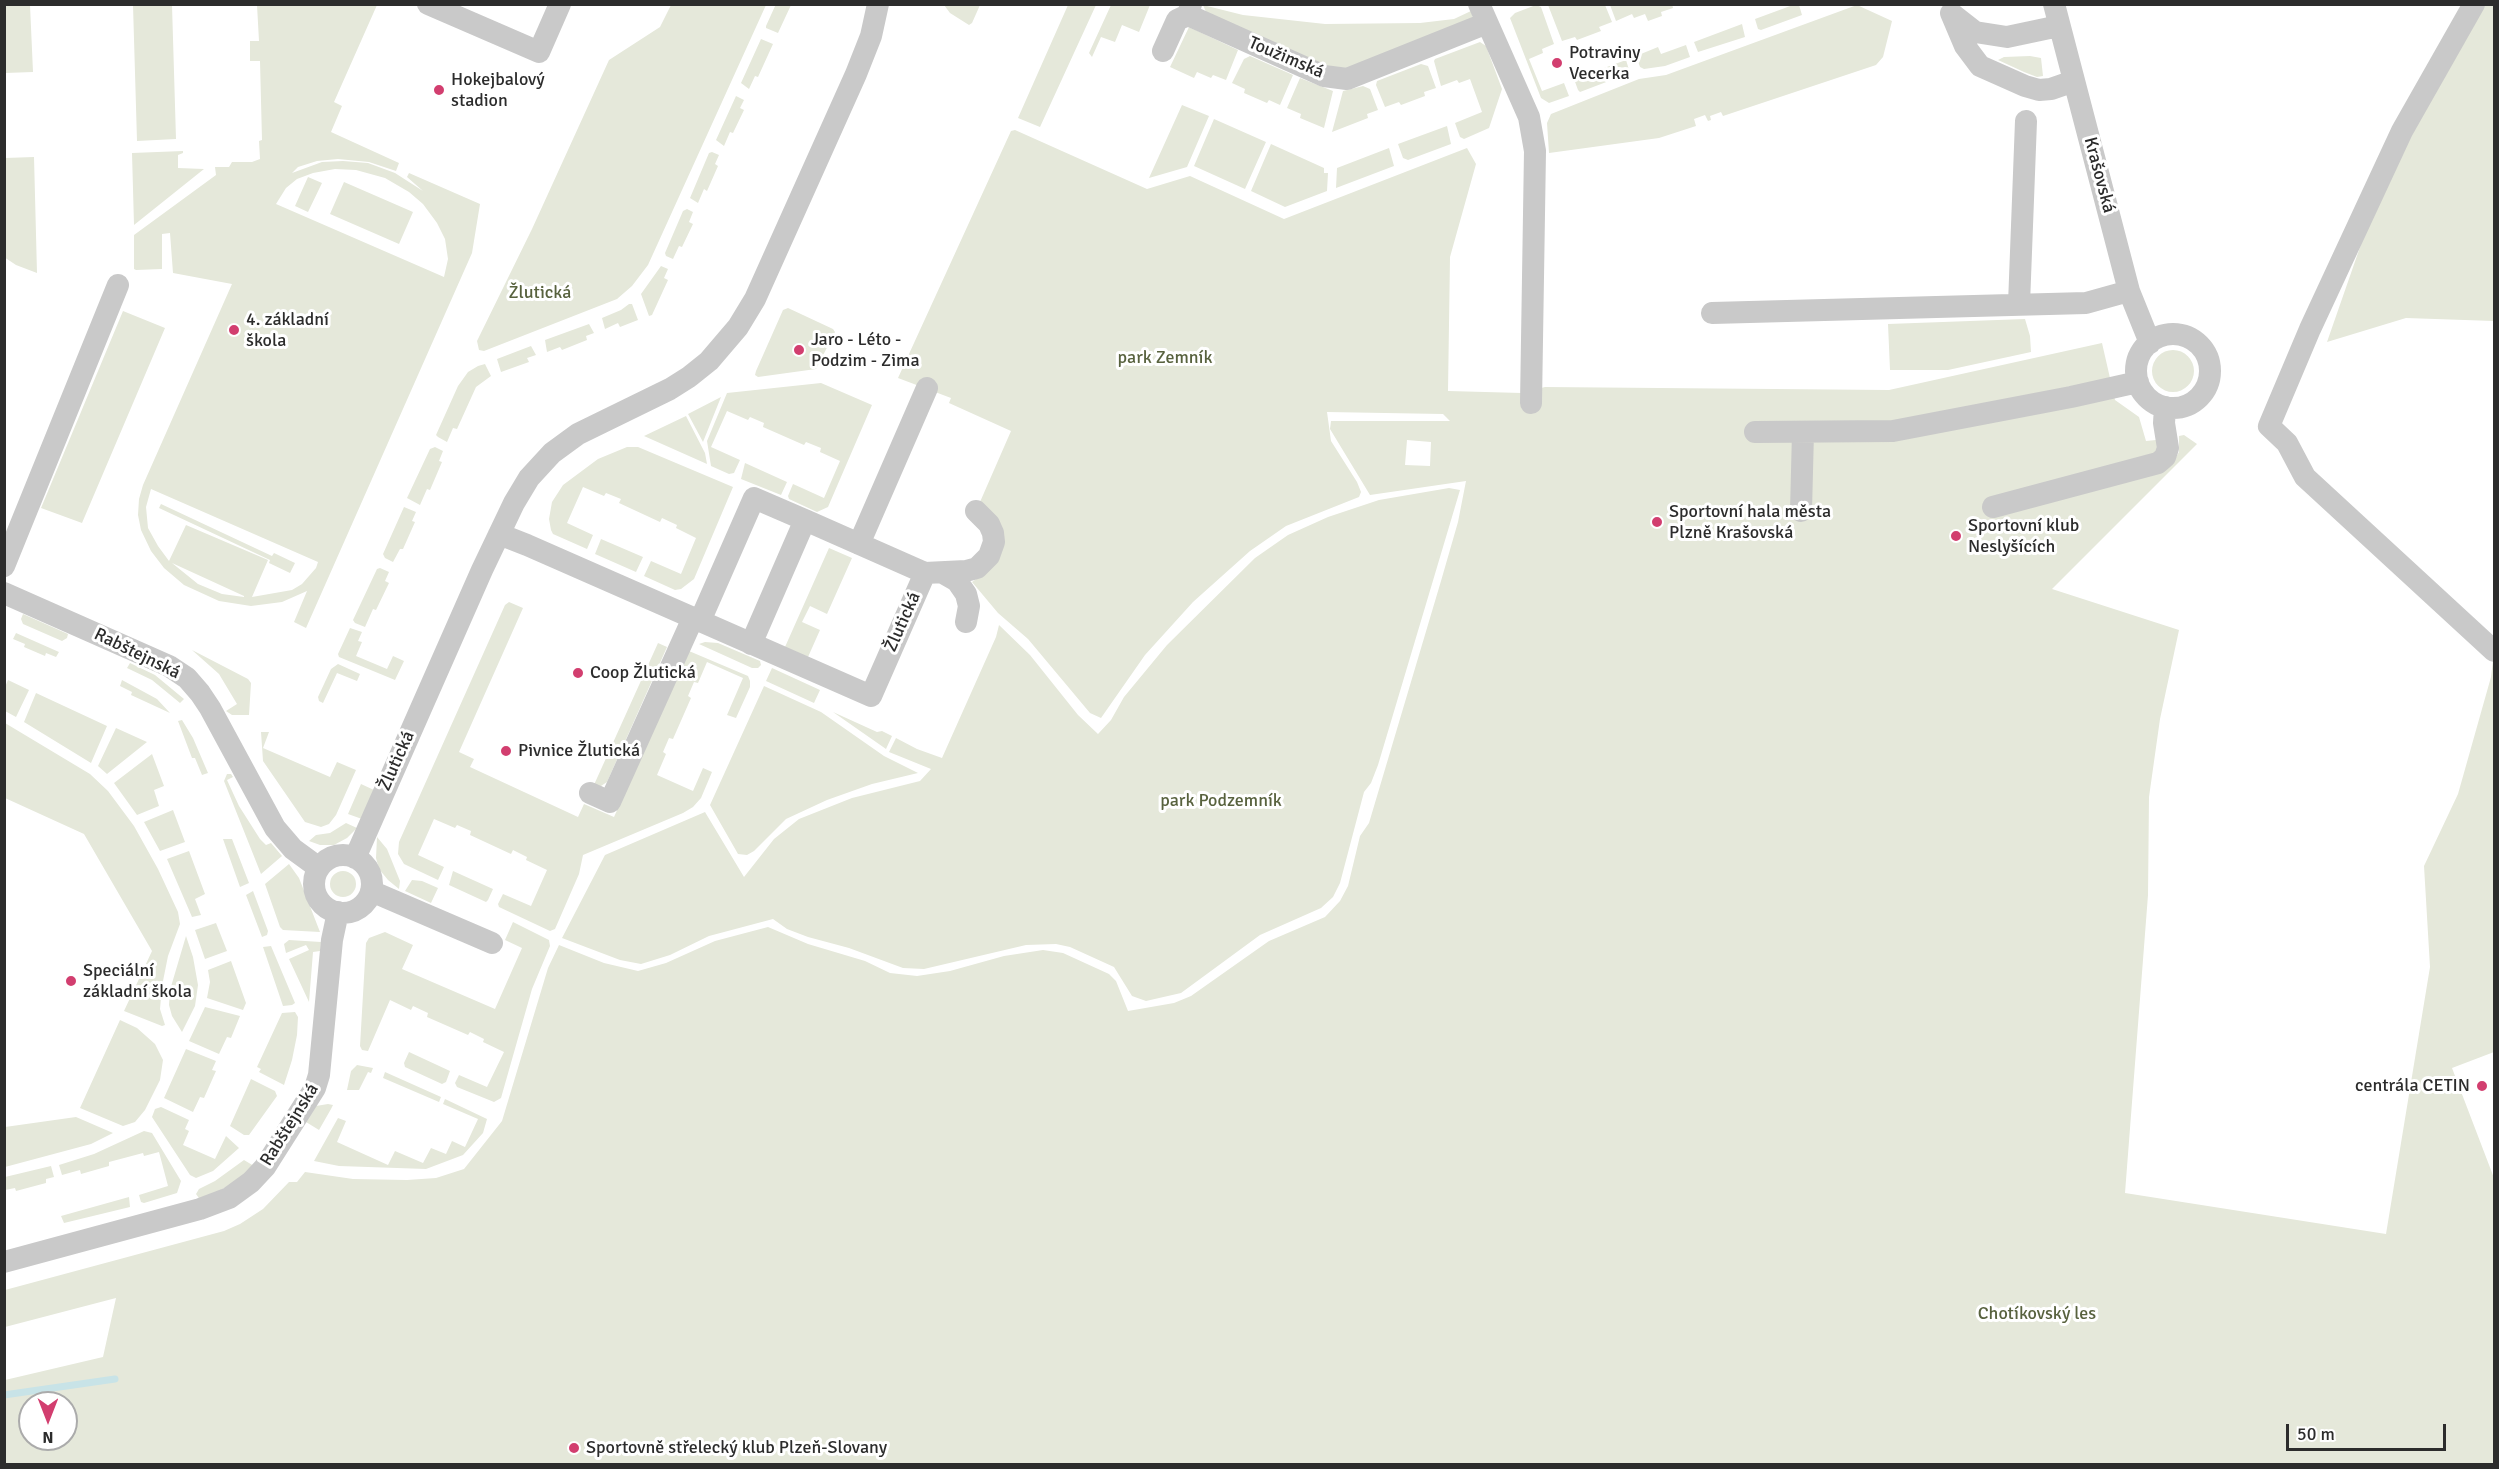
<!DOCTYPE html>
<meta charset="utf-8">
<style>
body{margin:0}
#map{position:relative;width:2499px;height:1469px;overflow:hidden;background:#fff;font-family:Signika,sans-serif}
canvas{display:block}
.frame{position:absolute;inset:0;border:6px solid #2c2c2c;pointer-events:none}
.north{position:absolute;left:18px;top:1391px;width:60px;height:60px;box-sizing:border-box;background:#fff;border:2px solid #ababab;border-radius:50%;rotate:180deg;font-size:16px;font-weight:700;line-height:24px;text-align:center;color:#2c2c2c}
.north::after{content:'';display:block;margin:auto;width:21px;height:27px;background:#d23e6f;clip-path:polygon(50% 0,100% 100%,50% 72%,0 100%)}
.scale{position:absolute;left:2286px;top:1424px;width:160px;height:27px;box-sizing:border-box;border:3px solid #2c2c2c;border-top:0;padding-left:8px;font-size:18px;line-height:21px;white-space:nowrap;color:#2c2c2c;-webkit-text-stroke:4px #fff;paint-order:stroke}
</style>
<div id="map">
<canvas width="2499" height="1469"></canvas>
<div class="frame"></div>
<div class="north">N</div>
<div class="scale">50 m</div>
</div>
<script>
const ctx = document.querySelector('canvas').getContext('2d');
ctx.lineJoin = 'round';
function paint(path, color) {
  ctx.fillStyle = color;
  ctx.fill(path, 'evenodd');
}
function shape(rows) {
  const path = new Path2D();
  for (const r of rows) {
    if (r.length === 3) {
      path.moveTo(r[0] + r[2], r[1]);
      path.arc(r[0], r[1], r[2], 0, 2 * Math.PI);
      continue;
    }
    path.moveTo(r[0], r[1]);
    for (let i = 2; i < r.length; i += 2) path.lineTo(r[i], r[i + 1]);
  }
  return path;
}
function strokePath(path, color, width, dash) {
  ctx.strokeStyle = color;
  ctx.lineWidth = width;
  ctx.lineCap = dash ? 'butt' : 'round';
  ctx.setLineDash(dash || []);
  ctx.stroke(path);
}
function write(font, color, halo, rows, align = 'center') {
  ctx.font = font + ' Signika,sans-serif';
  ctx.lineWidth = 6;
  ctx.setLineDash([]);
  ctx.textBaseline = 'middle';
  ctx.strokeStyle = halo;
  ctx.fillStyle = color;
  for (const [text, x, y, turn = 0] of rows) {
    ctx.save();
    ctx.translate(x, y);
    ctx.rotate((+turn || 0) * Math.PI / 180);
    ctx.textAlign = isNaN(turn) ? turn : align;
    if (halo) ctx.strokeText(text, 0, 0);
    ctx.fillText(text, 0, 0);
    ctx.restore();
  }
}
paint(shape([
 [776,4,791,5,778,33,766,28,766,26],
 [1672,4,1673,8,1661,12,1662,16,1648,21,1645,14,1634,18,1632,14,1616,21,1610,5],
 [4,5,30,5,33,72,5,73],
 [133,5,172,5,176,139,137,141],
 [257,5,377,5,334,102,342,106,331,132,399,163,396,171,369,162,338,159,317,161,298,167,292,173,322,162,343,161,368,163,395,173,423,191,407,177,409,173,480,204,472,253,306,628,294,622,307,591,282,602,251,606,219,601,184,585,164,568,151,551,141,530,138,515,139,499,143,485,232,284,173,273,170,233,162,234,162,269,136,270,134,269,134,235,216,175,215,167,229,167,232,162,252,162,260,159,259,141,262,140,260,61,250,61,250,41,259,41],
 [335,169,356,170,385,178,409,192,423,204,437,223,445,239,448,259,444,277,276,204,286,188,297,179,313,173],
 [151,489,318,562,316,568,302,584,292,590,252,597,268,560,186,525,169,561,158,546,148,528,146,507],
 [172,563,244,596,244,597,222,594,198,584],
 [671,5,766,5,648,265,632,286,617,299,484,351,479,350,477,341,532,229,609,60,660,27],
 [944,5,980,4,980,5,972,23,969,25,950,13],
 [1068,5,1096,5,1040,127,1018,118],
 [1111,5,1150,5,1139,32,1122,25,1115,42,1101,37,1092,57,1089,53],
 [1203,5,1243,15,1325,24,1420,23,1454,19,1471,11,1474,21,1351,69,1333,69,1206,12],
 [1536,5,1541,7,1554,44,1542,49,1543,53,1529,59,1542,91,1564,83,1569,96,1549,103,1541,98,1510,18,1515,13],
 [1548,5,1605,5,1612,22,1599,27,1601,31,1577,40,1575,37,1562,41],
 [1793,5,1799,5,1802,15,1761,30,1758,29,1755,19],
 [1857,5,1892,21,1883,57,1876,65,1723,116,1721,112,1710,116,1711,120,1708,121,1705,115,1694,119,1696,126,1659,138,1549,153,1547,123,1551,114,1639,79,1666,75],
 [2483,5,2494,5,2494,321,2406,318,2327,342,2382,184],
 [1742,24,1745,37,1698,52,1694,42],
 [1189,27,1238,50,1226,80,1213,75,1211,78,1197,72,1194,78,1170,67],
 [761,39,773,44,758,77,755,76,749,89,741,83],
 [1480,42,1486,46,1502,89,1489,128,1464,139,1460,137,1455,123,1482,112,1470,79,1459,83,1457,80,1441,86,1434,61,1435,59],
 [1686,45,1690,57,1665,66,1644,69,1640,67,1636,56,1658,47,1661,54],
 [1250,56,1293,75,1280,105,1269,100,1267,103,1244,93,1245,89,1232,83,1244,59],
 [2030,56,2041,58,2043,76,2037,77,2024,72,1998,60,2004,57],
 [1626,60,1630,73,1580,92,1578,90,1574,79],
 [1421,64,1428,66,1436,88,1424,92,1425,96,1401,105,1399,102,1385,107,1376,85,1377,81],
 [1300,78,1333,91,1324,128,1300,118,1301,114,1287,108],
 [1363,86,1370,89,1378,110,1367,114,1368,118,1332,132,1343,91],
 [736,96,744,100,740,108,744,110,733,133,730,132,724,146,716,140],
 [1182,105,1209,116,1187,167,1149,178],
 [1214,119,1266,142,1245,189,1194,166],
 [1447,126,1451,144,1408,160,1403,158,1398,144],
 [1015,130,1147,189,1190,176,1284,219,1467,148,1476,164,1450,257,1448,391,1522,393,1545,387,1889,390,2102,343,2115,400,2139,417,2146,441,2156,440,2171,466,2179,452,2179,436,2184,435,2197,444,2052,589,2179,630,2160,719,2149,797,2148,895,2125,1193,2386,1234,2430,967,2424,866,2458,794,2491,677,2494,652,2494,1052,2452,1068,2494,1178,2494,1464,5,1464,5,1380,103,1357,116,1298,5,1327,5,1290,224,1231,240,1224,263,1209,289,1182,297,1182,305,1172,353,1179,407,1180,436,1178,464,1169,502,1121,548,968,559,945,604,963,638,971,666,963,715,941,768,927,808,944,865,961,890,973,917,976,950,971,1004,956,1043,950,1063,953,1109,974,1116,981,1128,1011,1174,1003,1191,996,1269,941,1325,917,1340,901,1348,886,1360,836,1369,823,1441,581,1458,522,1466,481,1370,495,1330,429,1331,421,1450,421,1443,414,1327,412,1331,441,1357,482,1361,492,1359,497,1286,526,1250,551,1193,602,1145,655,1101,718,1090,713,1028,639,998,613,972,582,983,574,996,559,980,502,1011,431,949,403,951,398,898,378,1011,131],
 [1407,440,1431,442,1430,466,1405,465],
 [30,1403,66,1403,66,1439,30,1439],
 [1271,144,1324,168,1324,173,1328,173,1327,191,1285,207,1251,191],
 [1389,148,1394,166,1336,188,1337,168],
 [183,151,183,153,178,155,178,168,204,169,134,225,132,153],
 [712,152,719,155,715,164,718,166,707,191,704,189,698,203,690,198,709,153],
 [34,157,37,273,16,265,4,257,5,158],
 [308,177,322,183,308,212,295,206],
 [344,182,413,212,399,244,330,214],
 [687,209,693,212,689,222,693,224,682,247,679,246,673,259,666,256,665,253,683,211],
 [661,266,668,269,664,278,668,280,652,315,649,316,641,294],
 [629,304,632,304,638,320,620,327,618,323,605,329,602,318,621,310],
 [788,308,833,329,835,332,816,369,758,377,755,375,756,371,783,310],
 [123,311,165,328,82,523,41,508],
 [2025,319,2030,336,2031,352,1948,370,1890,370,1888,324],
 [589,324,594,333,586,336,587,340,562,350,560,347,547,352,545,340],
 [531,346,536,355,527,358,529,362,501,372,497,359],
 [2173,371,21],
 [485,364,491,376,476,387,457,429,453,428,447,442,438,437,436,435,458,386,468,372,478,366],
 [821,383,872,405,828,507,817,512,789,499,788,496,793,484,824,498,840,461,820,452,821,448,806,442,804,445,763,427,764,423,750,417,748,420,727,411,711,447,740,460,734,473,729,474,711,466,707,441,727,393],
 [721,397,703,442,688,414],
 [686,416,705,453,707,464,644,436],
 [435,447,443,451,439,461,442,462,430,490,427,489,420,505,407,498,430,449],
 [627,447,638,447,733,487,694,579,681,589,675,590,644,576,651,561,681,574,696,538,676,528,677,525,662,518,660,522,619,503,621,499,606,493,604,496,583,487,567,523,593,535,587,549,553,534,551,530,549,519,552,502,563,485,598,459],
 [745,463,787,482,781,495,741,479],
 [1449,488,1460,490,1378,765,1371,783,1364,792,1340,883,1333,897,1321,908,1260,935,1181,993,1146,1001,1132,996,1114,967,1070,947,1056,944,1026,945,924,969,903,968,849,948,808,937,787,929,773,919,709,936,670,955,641,964,620,960,562,938,605,855,705,812,744,877,774,839,799,819,852,798,920,781,931,769,889,752,896,738,917,749,942,758,996,637,999,625,1030,655,1078,715,1098,734,1111,720,1124,697,1167,645,1255,558,1288,535,1328,517,1379,500],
 [161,504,272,556,274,553,295,563,290,573,269,563,270,560,159,508],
 [404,507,416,512,412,521,415,522,403,549,400,549,393,562,385,558,383,554],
 [601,539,643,557,636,572,595,554],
 [829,548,852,558,827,614,810,606,802,622,820,630,808,657,785,647],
 [380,568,389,572,385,581,389,583,376,610,373,609,365,627,355,623,353,620,377,569],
 [509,602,523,608,459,752,474,759,470,767,578,817,584,804,614,817,689,651,748,676,750,681,750,687,736,718,727,715,743,678,707,662,698,683,694,682,688,696,691,698,673,739,669,738,663,752,666,754,657,775,693,791,703,768,712,772,701,798,693,807,683,813,583,855,579,874,555,929,550,931,499,907,498,904,503,894,531,906,547,870,526,860,527,857,513,850,511,854,470,835,471,831,457,825,455,828,434,819,418,855,444,867,438,880,404,864,398,854,399,842,505,605],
 [23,614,68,634,67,638,62,641,23,624,21,619],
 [350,628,362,632,358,641,362,642,356,656,387,669,393,656,404,661,395,680,339,657,338,654],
 [16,633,59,652,56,657,46,653,45,656,24,647,25,644,13,639],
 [705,642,718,643,760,661,761,665,758,668,752,668,699,644],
 [658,643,667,647,607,782,601,786,593,787],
 [192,650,248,679,251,683,249,715,232,715,226,711,237,704,219,674],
 [130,663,155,675,184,699,180,703,152,680,127,668],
 [338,664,360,674,357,681,337,673,323,703,319,701,318,697,331,669],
 [772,668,820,690,814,703,766,681],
 [8,680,29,690,16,717,5,711,5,687],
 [122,680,157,699,170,713,131,695,132,692,120,686],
 [764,686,821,712,884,756,918,773,872,784,827,800,786,819,754,851,747,855,738,854,710,805],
 [36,693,107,726,91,763,24,722],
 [833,712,877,732,882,731,892,736,886,749],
 [182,720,193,738,208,773,202,775,195,758,192,758,178,721],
 [5,723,90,774,108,791,134,826,158,869,178,912,180,924,168,956,162,986,160,1009,165,1025,162,1026,124,1011,152,951,84,834,5,798],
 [116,728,147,742,107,774,98,766],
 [261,732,269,732,263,748,330,777,337,762,356,770,336,815,329,824,321,827,305,822,263,761],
 [152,754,164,786,154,790,159,806,137,815,114,783],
 [227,774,231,774,233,777,227,780,239,806,260,839,266,845,271,843,282,856,261,874,224,781],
 [361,784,374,790,362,819,348,814],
 [173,810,185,842,160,851,144,822],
 [346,823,357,828,347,838,334,845,320,845,309,841,316,835,330,833],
 [377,837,387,849,400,881,399,889,388,880,379,869,376,858],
 [223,839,232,839,249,883,240,887],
 [189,851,205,894,195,899,201,915,192,917,167,859],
 [289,864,299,878,320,932,283,930,280,927,265,884],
 [343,884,13],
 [453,871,493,889,488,900,486,902,449,885],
 [412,880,422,881,438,888,431,903,405,891],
 [253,891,268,931,267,935,262,937,246,895],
 [513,922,549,940,550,946,532,989,501,1098,494,1102,457,1087,455,1083,459,1075,487,1087,504,1052,483,1042,484,1039,470,1032,468,1035,427,1017,428,1013,413,1006,411,1010,390,1000,368,1051,362,1050,360,1046,366,943,369,938,385,932,413,945,402,969,495,1009,522,948,505,940],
 [216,923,227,951,205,959,195,930],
 [186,936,193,957,198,985,195,1006,182,1032,172,1016,169,1005,170,990],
 [289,940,321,942,320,951,313,952,309,1002,289,959,309,950,306,945,286,953,284,944],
 [271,946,295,1003,292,1005,283,1006,263,947],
 [231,961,246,1003,243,1010,207,998,210,982,208,970],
 [205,1007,240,1016,231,1038,227,1037,219,1054,189,1041],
 [295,1012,298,1017,297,1035,292,1060,284,1085,259,1072,261,1069,257,1067,282,1013],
 [120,1020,137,1028,155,1044,163,1060,160,1080,145,1110,135,1122,123,1126,80,1108],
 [186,1049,216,1061,212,1070,216,1071,204,1098,200,1097,193,1112,164,1098],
 [409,1052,450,1071,446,1082,442,1084,405,1067,404,1063],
 [357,1065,373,1068,371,1073,368,1072,359,1090,347,1090,351,1071],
 [385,1072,441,1097,439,1102,383,1078],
 [251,1079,275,1091,277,1096,249,1135,244,1135,230,1126],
 [445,1099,487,1119,483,1133,463,1155,426,1169,339,1166,314,1161,338,1118,346,1121,337,1142,388,1165,395,1151,423,1163,431,1148,446,1154,452,1141,465,1147,478,1119,443,1104],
 [328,1104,333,1105,331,1109,319,1130,306,1122,316,1106],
 [161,1107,189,1120,185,1129,189,1131,183,1145,215,1159,226,1136,239,1148,213,1171,196,1178,190,1175,152,1117,155,1109],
 [76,1117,113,1133,91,1144,5,1167,5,1127],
 [144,1131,152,1133,181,1181,177,1193,144,1203,141,1202,139,1195,168,1186,159,1152,144,1156,143,1153,109,1162,109,1166,81,1174,80,1170,62,1175,59,1165,94,1154],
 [244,1160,254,1166,235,1182,201,1201,196,1194,199,1189,215,1181],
 [51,1166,54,1177,46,1179,46,1183,16,1191,15,1188,5,1190,5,1177],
 [129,1197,130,1207,64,1223,61,1216]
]), '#e5e8da');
strokePath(shape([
 [4,1395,115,1379]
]), '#c8e3e7', 7);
strokePath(shape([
 [428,4,539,52,560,4],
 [1479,4,1529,117,1535,151,1531,403],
 [2054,4,2129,291,2150,343],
 [2474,4,2402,131,2310,329,2269,426,2287,443,2305,477,2494,651],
 [1951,13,1965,46,1980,66,2025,86,2039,90,2051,89,2074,81],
 [1952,14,1975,32,2007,37,2059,26],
 [1188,15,1324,76,1347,79,1487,23],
 [1163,51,1177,20,1188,15,1191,4],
 [2019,304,2026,121],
 [1712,313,2086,303,2129,291],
 [2173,371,37],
 [1755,432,1893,431,2071,397,2138,382],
 [1993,507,2158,463,2165,457,2168,448,2164,423,2165,407],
 [1801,511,1803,432],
 [499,534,527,545,773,653,871,696,925,573,805,520,751,644],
 [859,544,927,388],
 [4,566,118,285],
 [925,573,966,571,977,568,989,556,994,542,993,533,989,524,976,511],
 [943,573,957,581,966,594,969,606,966,622],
 [4,593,169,666,187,678,200,693,210,708,275,828,293,849,319,868],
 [700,621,754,498,805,520],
 [590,793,610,802,693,618],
 [343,884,29],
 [355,858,482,570,514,503,529,478,552,453,578,434,670,389,689,377,709,361,738,327,755,299,856,74,871,36,878,4],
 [371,891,492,943],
 [4,1262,200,1209,229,1198,251,1182,265,1167,315,1088,319,1075,332,940,338,912]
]), '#c9c9c9', 22);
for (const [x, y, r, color] of [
 [1557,63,6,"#d23e6f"],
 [439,90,6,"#d23e6f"],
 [234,330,6,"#d23e6f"],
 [799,350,6,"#d23e6f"],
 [1657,522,6,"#d23e6f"],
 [1956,536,6,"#d23e6f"],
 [578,673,6,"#d23e6f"],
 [506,751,6,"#d23e6f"],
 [71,981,6,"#d23e6f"],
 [2482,1086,6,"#d23e6f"],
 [574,1448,6,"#d23e6f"]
]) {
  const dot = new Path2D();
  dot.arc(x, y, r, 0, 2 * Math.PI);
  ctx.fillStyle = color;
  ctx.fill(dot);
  strokePath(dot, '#fff', 2);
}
write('18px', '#2c2c2c', '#fff', [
 ["Potraviny",1569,53],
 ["Vecerka",1569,74],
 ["Hokejbalový",451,80],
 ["stadion",451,101],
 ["4. základní",246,320],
 ["škola",246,341],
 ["Jaro - Léto -",811,340],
 ["Podzim - Zima",811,361],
 ["Sportovní hala města",1669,512],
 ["Plzně Krašovská",1669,533],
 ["Sportovní klub",1968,526],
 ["Neslyšících",1968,547],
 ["Coop Žlutická",590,673],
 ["Pivnice Žlutická",518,751],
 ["Speciální",83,971],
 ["základní škola",83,992],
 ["centrála CETIN",2470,1086,"right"],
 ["Sportovně střelecký klub Plzeň-Slovany",586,1448]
], 'left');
write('18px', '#2c2c2c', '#fff', [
 ["Toužimská",1286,58,23],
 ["Krašovská",2099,175,75],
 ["Žlutická",903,622,-66],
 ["Rabštejnská",137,654,26],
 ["Žlutická",397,761,-66],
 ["Rabštejnská",290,1125,-58]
]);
write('18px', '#58623e', '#fff', [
 ["Žlutická",540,293],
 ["park Zemník",1165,358],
 ["park Podzemník",1221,801],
 ["Chotíkovský les",2037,1314]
]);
</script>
